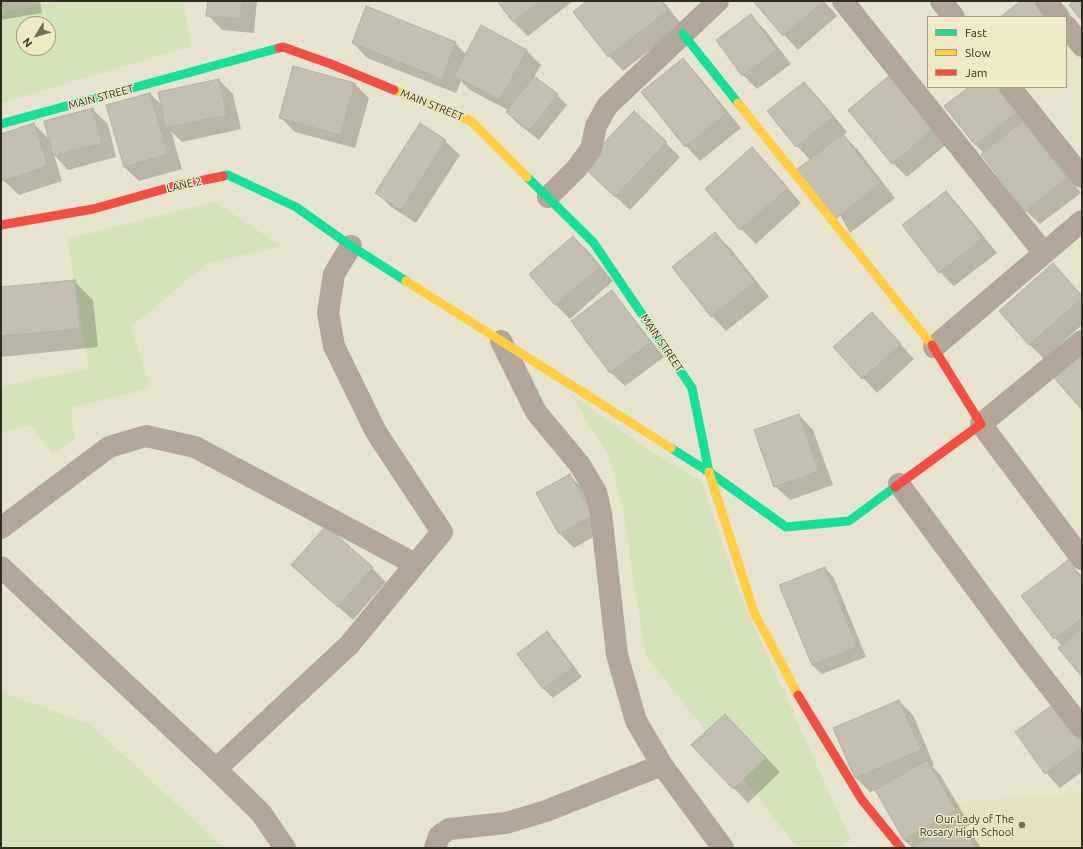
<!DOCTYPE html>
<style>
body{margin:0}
#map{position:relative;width:1083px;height:849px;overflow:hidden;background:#e6e3cf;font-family:Ubuntu,sans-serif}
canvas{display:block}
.frame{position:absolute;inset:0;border:2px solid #312e21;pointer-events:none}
.legend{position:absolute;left:927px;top:16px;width:140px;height:72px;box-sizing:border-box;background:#efe9c6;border:1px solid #a39e84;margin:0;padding:5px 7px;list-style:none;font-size:12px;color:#312e21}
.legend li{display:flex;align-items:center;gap:8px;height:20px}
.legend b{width:20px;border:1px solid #a39e84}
.north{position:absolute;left:16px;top:16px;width:40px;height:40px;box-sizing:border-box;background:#efe9c6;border:1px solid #a39e84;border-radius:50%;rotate:232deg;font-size:11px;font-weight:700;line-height:16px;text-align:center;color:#312e21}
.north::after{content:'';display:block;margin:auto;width:14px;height:18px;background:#706d5e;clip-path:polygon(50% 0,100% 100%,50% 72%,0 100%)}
</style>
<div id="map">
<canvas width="1083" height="849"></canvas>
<div class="frame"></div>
<ul class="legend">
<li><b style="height:5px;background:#16e098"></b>Fast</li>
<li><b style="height:5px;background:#ffcf43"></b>Slow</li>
<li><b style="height:5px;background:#f24e42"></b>Jam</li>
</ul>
<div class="north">N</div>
</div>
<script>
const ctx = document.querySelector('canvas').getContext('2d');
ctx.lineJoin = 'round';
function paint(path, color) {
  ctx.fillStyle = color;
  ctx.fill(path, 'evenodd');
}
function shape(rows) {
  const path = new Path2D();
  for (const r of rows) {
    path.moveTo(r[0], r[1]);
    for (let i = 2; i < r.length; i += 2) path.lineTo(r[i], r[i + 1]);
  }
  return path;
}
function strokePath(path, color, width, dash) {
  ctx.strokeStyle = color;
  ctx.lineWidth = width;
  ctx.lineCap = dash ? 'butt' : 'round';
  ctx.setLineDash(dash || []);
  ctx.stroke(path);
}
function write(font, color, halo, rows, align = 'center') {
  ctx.font = font + ' Ubuntu,sans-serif';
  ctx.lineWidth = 3;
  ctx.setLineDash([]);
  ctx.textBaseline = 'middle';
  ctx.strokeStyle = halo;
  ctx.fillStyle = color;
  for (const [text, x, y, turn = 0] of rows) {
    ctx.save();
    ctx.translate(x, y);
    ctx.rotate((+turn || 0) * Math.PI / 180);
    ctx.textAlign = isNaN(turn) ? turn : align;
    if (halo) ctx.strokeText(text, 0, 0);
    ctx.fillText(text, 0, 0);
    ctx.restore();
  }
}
paint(shape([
 [1082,792,1082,848,974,848,948,803]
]), '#e5e0c0');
paint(shape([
 [65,1,184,1,191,46,1,103,1,12],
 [24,24,48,24,48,48,24,48],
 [215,202,281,246,206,264,131,327,151,388,71,408,75,439,52,454,32,425,1,432,1,386,89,369,67,239],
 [571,394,644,447,702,482,739,593,851,841,835,848,798,848,645,654,623,511,610,459],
 [1,692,90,724,224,848,1,848]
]), '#d5e3bb');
paint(shape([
 [1,1,40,1,42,13,1,20],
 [209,1,257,1,254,33,222,30,208,15],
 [498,1,573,1,528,36,514,22],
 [588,1,663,1,682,25,623,71,609,56],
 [754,1,824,1,837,16,798,50,784,35],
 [751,16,765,30,791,64,757,89,743,75],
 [353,43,455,43,467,55,526,50,541,65,534,77,557,95,567,105,539,140,516,122,507,112,508,110,470,90,461,81,456,93,367,58],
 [683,59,697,74,741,128,700,161,686,146],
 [890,76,948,143,907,177,893,163],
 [219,80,233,94,241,129,182,142,171,131,182,169,139,181,124,167,150,94,163,106],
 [354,83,369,98,355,148,295,132,280,117],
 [804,83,819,98,847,132,843,135,857,149,895,198,850,233,810,160,797,146],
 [970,87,1006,87,1035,124,1029,128,1037,137,1081,193,1040,224,1025,210,984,153,976,145],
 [93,110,108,124,116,157,68,170,54,155,62,181,19,195,4,181,1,171,1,135,34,124,50,140],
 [445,141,460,155,416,223,391,207,376,192],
 [666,143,680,157,630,210,598,180],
 [752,149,766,163,801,203,756,244,741,229,706,189],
 [946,192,960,207,997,253,954,286,940,272],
 [715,234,730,248,769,297,726,331,712,316,673,267],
 [573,237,588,251,613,281,570,319,555,304],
 [1053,265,1082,295,1082,325,1044,359,1030,345,1000,311],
 [74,281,93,300,98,347,1,357,1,288],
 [612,291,664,357,625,386,610,372],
 [886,328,914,359,877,393,835,347],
 [799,415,813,430,833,485,790,500,775,486],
 [570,476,584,490,606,530,574,548,559,533],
 [1068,562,1082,576,1082,675,1062,646,1055,638,1023,596],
 [293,565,372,568,386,582,353,620,307,579],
 [825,568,834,578,866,657,822,674,812,665],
 [547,633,556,642,582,677,553,698,544,689,518,654],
 [899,701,913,715,934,765,932,766,941,776,970,825,965,827,973,836,981,848,913,848,904,840,875,790,870,792,856,778],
 [739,729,780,772,748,803,693,745],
 [1016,733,1082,736,1082,772,1060,788,1046,773]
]), '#0003');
const building = shape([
 [208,1,242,1,240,19,206,16,208,1],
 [497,1,541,1,513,22,497,1],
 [587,1,661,1,668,10,608,57,573,12,587,1],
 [753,1,824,1,783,36,753,1],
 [1021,1,1041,1,1054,17,1000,17,1021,1],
 [1073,1,1082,1,1082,21,1069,5,1073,1],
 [366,6,456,42,442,79,352,43,366,6],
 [751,14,777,50,742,76,716,40,751,14],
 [481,25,527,50,500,100,454,76,481,25],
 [683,58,727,113,685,147,641,92,683,58],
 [293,66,355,83,341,135,279,118,293,66],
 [890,75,935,128,892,164,848,110,890,75],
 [534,76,558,94,529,131,506,112,534,76],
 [219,79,227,115,166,128,158,92,219,79],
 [804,82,833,117,796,147,767,111,804,82],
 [969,87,1004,87,1021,109,975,145,944,106,969,87],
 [150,93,168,154,124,167,106,105,150,93],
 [93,108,102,143,53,156,44,121,93,108],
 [634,111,667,142,615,197,582,166,634,111],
 [1023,121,1067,178,1025,211,981,154,1023,121],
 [34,123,48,166,3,181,1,175,1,134,34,123],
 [420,123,446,140,401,210,375,193,420,123],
 [843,134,881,183,835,219,796,170,843,134],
 [752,147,788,188,740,230,705,189,752,147],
 [946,191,983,238,939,273,902,225,946,191],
 [715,232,755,282,711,317,672,267,715,232],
 [573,236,600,267,555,305,529,274,573,236],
 [1053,263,1082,296,1082,298,1029,345,999,311,1053,263],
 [75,280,80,329,1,336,1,287,75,280],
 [612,290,651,342,610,373,571,321,612,290],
 [872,312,901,344,862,379,833,347,872,312],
 [1082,350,1082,410,1049,372,1082,350],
 [799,414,819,471,774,487,754,430,799,414],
 [570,474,593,515,559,534,536,493,570,474],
 [326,526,373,567,338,607,291,565,326,526],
 [1068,560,1082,579,1082,618,1054,639,1021,596,1068,560],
 [825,567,857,647,812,665,779,585,825,567],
 [1082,628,1082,677,1058,648,1082,628],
 [547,631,573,667,543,689,517,654,547,631],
 [899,700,921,750,855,778,833,728,899,700],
 [1055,703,1082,740,1082,747,1045,774,1015,732,1055,703],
 [725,714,766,758,733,789,691,745,725,714],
 [927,760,956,810,904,840,875,790,927,760],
 [959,820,976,848,912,848,959,820]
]);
paint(building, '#c2bfb0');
strokePath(building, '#b2b0a1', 1);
strokePath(shape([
 [843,1,1044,253],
 [941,1,954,17],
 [1046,1,1059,17],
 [1066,26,1082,46],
 [1010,87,1082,177],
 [548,197,577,168,591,149,596,126,607,106,718,1],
 [501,341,536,412,580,465,596,492,601,513,617,655,636,721,662,765,723,848],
 [1082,341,981,424,1082,559],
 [934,347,1082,221],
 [899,484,1020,648,1082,728],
 [1,528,109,447,146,436,195,447,415,564],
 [1,567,216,769,261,813,285,848],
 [216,769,349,645,442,532,376,432,334,346,328,313,334,274,351,246],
 [435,848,439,836,449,829,506,823,546,811,662,765]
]), '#b3a698', 22);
strokePath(shape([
 [683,34,738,103],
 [1,124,279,48],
 [223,176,228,175,296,207,351,246,406,281],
 [527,177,593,242,692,388,709,472],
 [671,448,709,472,786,527,849,521,895,487]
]), '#16e098', 9);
strokePath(shape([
 [394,90,471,121,527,177],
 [738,103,932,345],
 [406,281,671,448],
 [709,472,754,612,798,695]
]), '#ffcf43', 9);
strokePath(shape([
 [279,48,283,47,331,64,394,90],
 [1,225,93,209,175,186,223,176],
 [895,487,981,424,932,345],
 [798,695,862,800,901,848]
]), '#f24e42', 9);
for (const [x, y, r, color] of [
 [1022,825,4,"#706d5e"]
]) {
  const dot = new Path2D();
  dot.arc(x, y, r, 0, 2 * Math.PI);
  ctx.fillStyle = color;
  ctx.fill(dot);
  strokePath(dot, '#efe9c6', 1.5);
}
write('11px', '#312e21', '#efe9c6', [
 ["MAIN STREET",101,97,-15],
 ["MAIN STREET",432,105,22],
 ["LANE 2",184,185,-13],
 ["MAIN STREET",662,343,56]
]);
write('11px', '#312e21', '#efe9c6', [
 ["Our Lady of The",1014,819],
 ["Rosary High School",1014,832]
], 'right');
</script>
